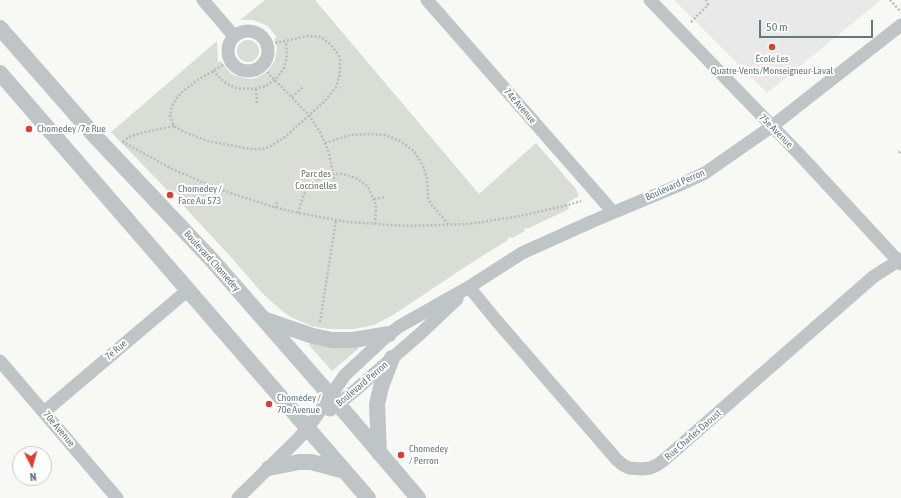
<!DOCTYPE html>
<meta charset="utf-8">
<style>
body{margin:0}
#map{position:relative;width:901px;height:498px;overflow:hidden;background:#f8f8f5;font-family:"Asap Condensed",sans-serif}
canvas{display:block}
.north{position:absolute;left:12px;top:446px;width:40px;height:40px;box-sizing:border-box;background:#fff;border:1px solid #c1c9cc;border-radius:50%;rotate:174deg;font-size:11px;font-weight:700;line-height:16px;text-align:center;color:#64787f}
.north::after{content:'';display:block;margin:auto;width:14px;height:18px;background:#dc3f32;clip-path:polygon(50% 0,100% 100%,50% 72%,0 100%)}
.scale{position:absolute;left:759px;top:20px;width:114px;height:18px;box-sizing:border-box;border:2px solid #64787f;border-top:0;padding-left:5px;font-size:12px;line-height:14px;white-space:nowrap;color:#64787f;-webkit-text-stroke:3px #fff;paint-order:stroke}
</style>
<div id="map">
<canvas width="901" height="498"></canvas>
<div class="north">N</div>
<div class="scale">50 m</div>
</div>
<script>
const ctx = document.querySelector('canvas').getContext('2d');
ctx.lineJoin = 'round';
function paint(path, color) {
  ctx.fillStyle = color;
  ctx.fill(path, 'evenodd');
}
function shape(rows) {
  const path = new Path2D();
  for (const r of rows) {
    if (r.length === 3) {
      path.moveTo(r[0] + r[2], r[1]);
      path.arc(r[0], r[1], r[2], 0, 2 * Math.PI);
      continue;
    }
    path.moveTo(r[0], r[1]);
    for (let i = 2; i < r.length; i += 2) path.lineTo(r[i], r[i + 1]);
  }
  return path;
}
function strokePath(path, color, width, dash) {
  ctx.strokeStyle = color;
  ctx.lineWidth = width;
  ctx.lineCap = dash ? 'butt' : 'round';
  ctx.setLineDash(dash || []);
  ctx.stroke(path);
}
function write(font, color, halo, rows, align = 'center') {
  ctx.font = font + ' "Asap Condensed",sans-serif';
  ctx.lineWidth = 4;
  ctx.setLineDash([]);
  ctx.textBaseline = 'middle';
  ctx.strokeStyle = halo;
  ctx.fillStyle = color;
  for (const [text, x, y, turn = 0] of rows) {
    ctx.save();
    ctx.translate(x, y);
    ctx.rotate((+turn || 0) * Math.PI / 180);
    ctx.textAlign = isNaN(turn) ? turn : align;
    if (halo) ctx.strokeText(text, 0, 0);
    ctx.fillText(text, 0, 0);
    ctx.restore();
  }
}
paint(shape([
 [674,0,881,0,767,93]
]), '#e9e9e9');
paint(shape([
 [265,0,315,0,479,194,536,143,576,189,579,196,567,203,569,209,527,229,526,228,524,229,525,231,512,238,511,237,508,238,508,240,471,263,393,315,374,325,354,329,328,329,311,326,291,317,281,310,263,294,229,255,179,201,182,198,175,191,171,194,111,132,217,41,218,62,221,61,231,74,243,78,250,79,256,78,267,72,275,60,277,48,274,39,277,38,269,27,264,24,252,20,240,20],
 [248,51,11],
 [311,343,357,346,358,349,332,371,309,345]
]), '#d9ddd5');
strokePath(shape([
 [890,0,901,12],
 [691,22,708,5,706,0],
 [223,65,196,81,181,93,176,99,172,106,170,116,174,126,184,132,208,141,250,149,263,149,269,147,285,137,325,101,336,87,340,74,340,59,338,54,330,44,321,37,308,36,275,43],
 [213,71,224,82,236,88,252,89,266,86,276,79,284,68,287,55,286,41],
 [267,72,309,115,320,132,329,153,334,179],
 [256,89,257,103],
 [292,97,303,87],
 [122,142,123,142,172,169,224,191,274,207,298,213,348,222,406,226,469,224,520,216,568,205,581,201],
 [123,142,129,137,141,133,174,126],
 [325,143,350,135,368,134,385,135,400,141,414,151,423,166,427,179,428,198,431,204,449,225],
 [899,153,901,150],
 [374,199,385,197],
 [276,208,277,202],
 [298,213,303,197,306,190,318,179,329,174,343,174,358,179,368,187,376,205,375,224],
 [320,322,336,220]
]), '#b8bcbe', 2.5, [2, 2]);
strokePath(shape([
 [203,0,234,36],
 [427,0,613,212],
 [650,0,800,155,901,264],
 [248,51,20],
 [469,287,496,320,617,460,623,465,629,468,643,469,650,468,657,465,664,460,873,277,901,259],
 [0,361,117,498],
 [330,410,352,393,420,334,457,299],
 [44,412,188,290],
 [238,498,297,440,308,428,345,375,389,334,400,326,469,287,522,253,593,221,677,186,705,173,771,127,901,25]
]), '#bfc5c7', 13);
strokePath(shape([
 [0,28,93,134,211,259,350,418,418,498],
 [0,73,368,498],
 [266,320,313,336,332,340,353,340,389,334],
 [379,453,377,404,381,387,392,358],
 [269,468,299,462,311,462,345,471]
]), '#bfc5c7', 16);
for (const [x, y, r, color] of [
 [772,47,4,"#dc3f32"],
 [29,129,4,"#dc3f32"],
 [170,195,4,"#dc3f32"],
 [269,404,4,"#dc3f32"],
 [401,455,4,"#dc3f32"]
]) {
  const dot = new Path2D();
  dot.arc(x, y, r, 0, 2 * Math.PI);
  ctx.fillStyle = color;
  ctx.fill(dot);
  strokePath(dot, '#fff', 1.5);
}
write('10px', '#64787f', '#fff', [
 ["École Les",772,59,"center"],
 ["Quatre-Vents/Monseigneur-Laval",772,71,"center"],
 ["Chomedey /7e Rue",37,129],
 ["Chomedey /",178,189],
 ["Face Au 573",178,201],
 ["Chomedey /",277,398],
 ["70e Avenue",277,410],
 ["Chomedey",409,449],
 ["/ Perron",409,461]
], 'left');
write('10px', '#64787f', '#fff', [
 ["74e Avenue",520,106,49],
 ["75e Avenue",776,131,45],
 ["Boulevard Perron",675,185,-24],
 ["Boulevard Chomedey",212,261,48],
 ["7e Rue",116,350,-40],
 ["Boulevard Perron",362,384,-40],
 ["70e Avenue",59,429,50],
 ["Rue Charles Daoust",693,435,-41]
]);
write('10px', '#697763', '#fff', [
 ["Parc des",316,174],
 ["Coccinelles",316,186]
]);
</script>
